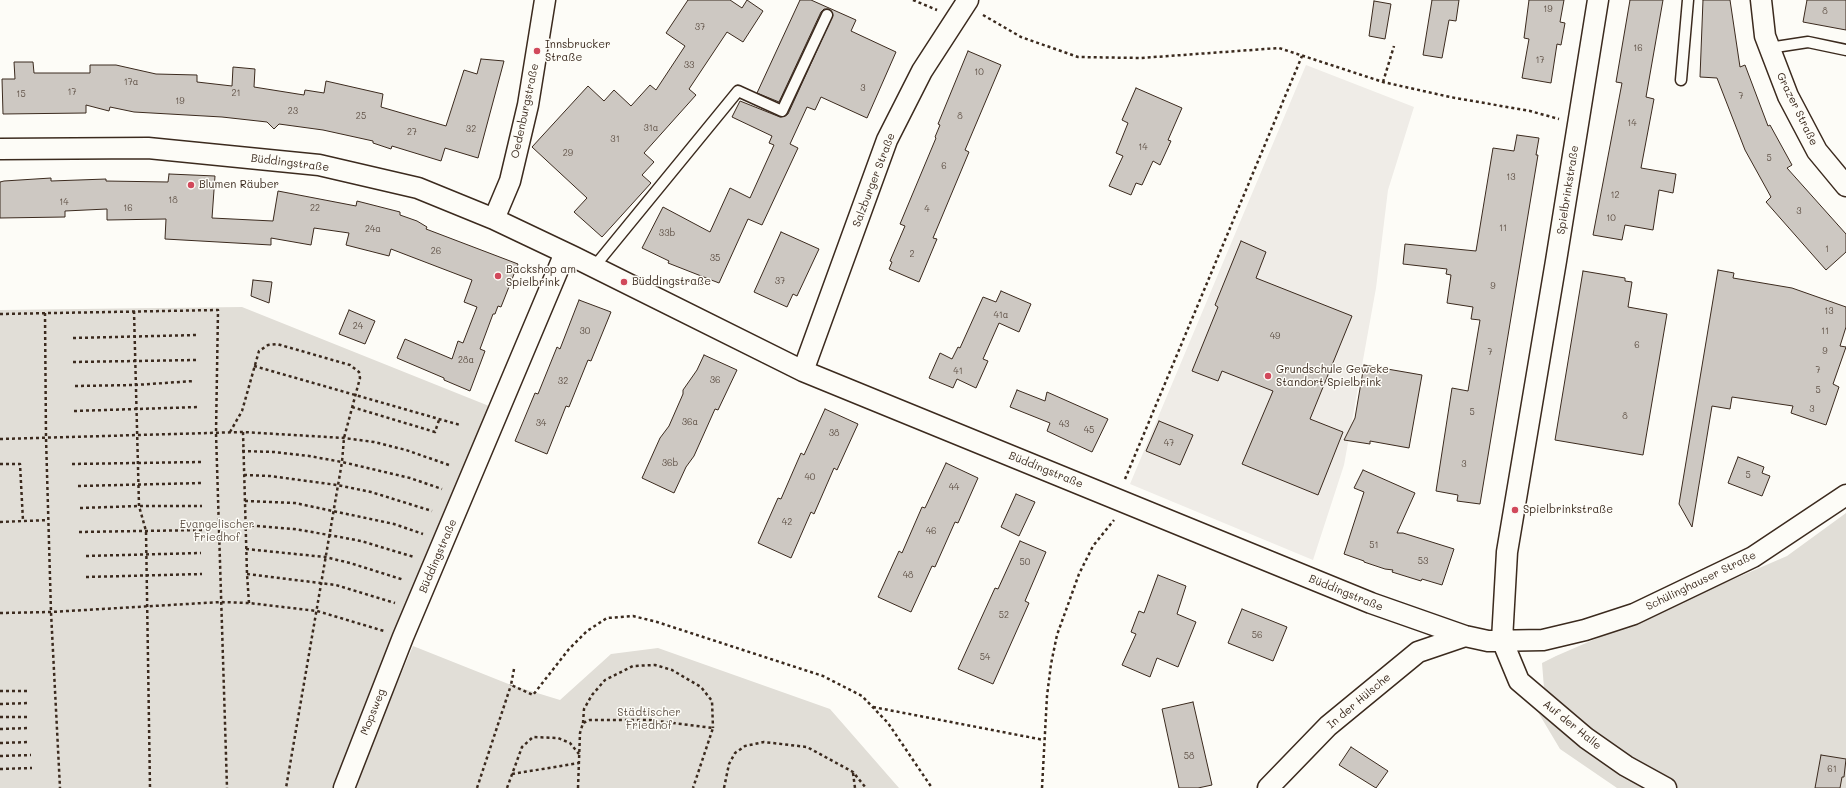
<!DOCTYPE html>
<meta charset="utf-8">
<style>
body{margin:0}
canvas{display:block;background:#fdfcf7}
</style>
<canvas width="1846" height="788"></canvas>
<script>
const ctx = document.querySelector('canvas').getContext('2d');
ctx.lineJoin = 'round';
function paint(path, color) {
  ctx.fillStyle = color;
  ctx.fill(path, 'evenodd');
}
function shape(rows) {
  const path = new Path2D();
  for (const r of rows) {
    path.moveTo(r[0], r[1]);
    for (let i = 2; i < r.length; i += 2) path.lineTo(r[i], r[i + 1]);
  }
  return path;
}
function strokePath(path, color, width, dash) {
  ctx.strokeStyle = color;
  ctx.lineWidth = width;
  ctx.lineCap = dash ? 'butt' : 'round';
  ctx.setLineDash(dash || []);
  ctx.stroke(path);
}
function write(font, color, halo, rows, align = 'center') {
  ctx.font = font + ' Mali,sans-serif';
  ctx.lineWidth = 3;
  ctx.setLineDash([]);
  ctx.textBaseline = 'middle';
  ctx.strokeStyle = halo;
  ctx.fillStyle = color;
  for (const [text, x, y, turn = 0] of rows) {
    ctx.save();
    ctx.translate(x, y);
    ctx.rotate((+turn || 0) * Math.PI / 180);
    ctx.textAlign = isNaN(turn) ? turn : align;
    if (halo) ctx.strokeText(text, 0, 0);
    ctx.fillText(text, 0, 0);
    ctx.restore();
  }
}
paint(shape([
 [1306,65,1414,107,1388,190,1376,288,1344,465,1313,560,1130,484]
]), '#efece7');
paint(shape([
 [242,307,499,410,345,788,0,788,0,310],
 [1846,513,1846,788,1617,788,1560,749,1532,702,1544,688,1542,663,1556,656,1787,556],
 [413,646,511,685,560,700,611,654,658,648,830,709,899,788,353,788]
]), '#e1ded7');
const building = shape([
 [688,0,730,0,742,8,747,0,763,11,743,42,727,32,689,89,696,95,644,153,654,162,642,175,651,183,602,237,574,212,587,198,532,147,588,86,604,101,614,90,631,106,650,85,656,90,685,46,666,33,688,0],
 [800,0,811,0,856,20,851,31,896,52,867,118,821,97,815,110,807,107,790,144,798,148,762,225,748,219,719,283,668,263,669,261,642,248,663,207,710,232,730,188,750,198,774,145,769,143,772,136,732,117,740,101,780,117,785,116,788,114,833,15,829,9,824,9,821,12,779,102,757,93,800,0],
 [1432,0,1459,0,1456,21,1449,20,1442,58,1423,55,1432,0],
 [1529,0,1564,0,1560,22,1565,23,1561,45,1557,44,1551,83,1522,78,1529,39,1524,38,1529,0],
 [1630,0,1663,0,1646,97,1654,99,1641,168,1676,174,1673,193,1659,190,1653,230,1625,225,1622,240,1593,235,1622,83,1616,82,1630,0],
 [1703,0,1730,0,1740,67,1745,65,1768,126,1770,125,1792,165,1787,168,1846,234,1846,252,1826,270,1766,202,1771,197,1745,150,1717,78,1700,77,1703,0],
 [1807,0,1846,0,1846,30,1803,22,1807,0],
 [1374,1,1391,4,1385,39,1369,36,1374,1],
 [968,51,1001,65,965,150,969,152,933,238,937,239,919,282,889,269,892,262,890,261,905,226,900,224,936,138,935,137,940,125,938,124,968,51],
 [481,59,504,61,478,158,445,148,441,161,392,146,391,149,373,143,373,141,323,130,279,124,274,129,267,122,222,117,134,112,110,107,109,111,86,105,86,113,3,114,2,79,15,79,14,62,33,62,34,73,90,73,90,65,116,65,156,74,197,75,197,82,232,86,233,67,255,69,254,87,304,95,305,90,324,93,326,81,383,94,381,107,446,126,464,70,477,74,481,59],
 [1136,88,1182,108,1168,140,1171,141,1160,165,1153,161,1142,185,1136,183,1131,195,1109,186,1123,156,1116,153,1128,123,1122,120,1136,88],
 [1517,135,1539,138,1536,155,1538,155,1480,504,1457,501,1458,495,1436,491,1452,388,1468,391,1480,320,1471,319,1473,307,1447,303,1451,275,1446,274,1447,269,1403,264,1405,244,1476,251,1493,148,1514,151,1517,135],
 [169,174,215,176,212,218,273,221,278,191,356,206,357,201,400,212,400,215,417,221,427,227,426,229,518,264,501,307,498,306,495,314,493,314,480,349,485,351,470,391,444,380,444,378,397,358,405,339,452,359,458,341,463,343,477,307,464,302,472,280,391,249,389,256,346,245,349,233,314,228,311,245,271,238,271,245,165,239,166,219,107,220,107,209,65,211,65,217,0,218,0,182,4,181,51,178,51,181,106,179,106,181,168,182,169,174],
 [781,232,819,249,797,296,793,294,787,307,754,292,781,232],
 [1241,241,1266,252,1256,278,1352,316,1310,419,1343,432,1318,495,1242,464,1273,391,1222,371,1218,381,1192,371,1218,307,1215,305,1241,241],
 [1718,270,1734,273,1733,278,1792,288,1846,307,1846,327,1840,346,1846,347,1833,384,1839,387,1826,425,1791,413,1793,406,1732,397,1730,409,1712,406,1692,527,1679,504,1718,270],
 [1583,271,1625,278,1625,281,1632,282,1628,307,1667,314,1643,455,1555,440,1583,271],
 [253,280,272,282,269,303,251,296,253,280],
 [1001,291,1031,304,1019,332,999,323,983,359,988,361,976,388,957,379,953,388,929,378,940,353,952,359,958,347,960,348,983,297,996,302,1001,291],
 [579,300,611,312,591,361,588,360,569,407,566,406,547,454,515,441,535,393,538,394,557,347,560,349,579,300],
 [349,310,375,321,365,344,339,334,349,310],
 [704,355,737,370,718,410,715,409,694,456,686,467,674,493,642,478,660,438,669,426,683,394,683,390,697,370,704,355],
 [1364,365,1422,375,1409,448,1370,441,1370,444,1344,440,1355,418,1364,365],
 [1017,390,1045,401,1047,392,1108,419,1092,452,1047,431,1050,423,1010,407,1017,390],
 [825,409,858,424,837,470,834,468,814,514,811,512,791,558,758,543,778,498,781,499,801,453,804,455,825,409],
 [1159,421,1193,435,1180,465,1146,451,1159,421],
 [1738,457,1764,467,1762,473,1770,476,1762,496,1728,483,1738,457],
 [946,463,978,478,958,523,955,522,935,567,932,566,911,612,878,597,899,551,902,553,922,507,925,508,946,463],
 [1363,470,1415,493,1397,533,1403,533,1454,549,1442,585,1422,579,1421,581,1392,572,1393,570,1385,569,1364,562,1364,561,1344,554,1364,492,1354,488,1363,470],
 [1016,494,1035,502,1019,536,1001,527,1016,494],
 [1020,541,1046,552,1025,601,1029,603,993,684,958,669,995,588,998,589,1020,541],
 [1158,575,1186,586,1177,614,1196,622,1178,667,1157,658,1150,677,1122,665,1136,634,1131,632,1139,611,1144,613,1158,575],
 [1242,609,1287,627,1273,661,1228,643,1242,609],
 [1193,702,1212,785,1198,788,1179,788,1162,709,1193,702],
 [1351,747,1388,771,1376,788,1339,765,1351,747],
 [1821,755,1846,759,1844,777,1842,777,1840,788,1815,788,1821,755]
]);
paint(building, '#cdc8c2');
strokePath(building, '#3b2a1e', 1);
const lane = shape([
 [1769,48,1808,42,1846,50],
 [1681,80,1688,0],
 [594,267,738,91,782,111,827,15]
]);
const street = shape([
 [1598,0,1556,261,1507,552,1502,640,1519,681,1586,738,1626,766,1666,788],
 [1761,0,1765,36,1788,96,1817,151,1846,186],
 [0,149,148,148,319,165,418,188,494,219,574,257,803,371,1371,603,1465,636,1488,641,1543,640,1585,630,1634,614,1753,557,1846,495],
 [494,219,510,181,528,105,545,0],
 [803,371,887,140,922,71,968,0],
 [344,788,403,637,565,253],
 [1268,788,1328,726,1418,652,1465,636]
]);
strokePath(lane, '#3b2a1e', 13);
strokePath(street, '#3b2a1e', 23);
strokePath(shape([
 [913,0,937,10],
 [983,15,1021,37,1078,57,1141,58,1279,48,1383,82,1450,97,1530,111,1559,119],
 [1383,82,1394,46],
 [134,311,139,506,146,531,150,788],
 [45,313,46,438,51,612,60,788],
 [0,314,218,310,216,433,227,788],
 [73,338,197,335],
 [73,362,197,360],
 [254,366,460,425],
 [75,386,135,385,194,381],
 [352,407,435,432,439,420],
 [74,411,199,407],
 [230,432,242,411,259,351,268,345,277,344,350,365,359,372,360,378,344,438,342,462,286,788],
 [0,439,243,432],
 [242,451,274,452,309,456,342,462,410,478,442,489],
 [0,464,20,464,23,521],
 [72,464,201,462],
 [244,475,270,476,337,485,371,492,432,511],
 [1125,479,1302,56],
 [78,486,202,483],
 [245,501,295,503,394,524,423,534],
 [80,508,139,506,202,506],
 [0,522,48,520],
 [245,525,294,529,329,535,361,541,414,557],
 [79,532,202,530],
 [246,549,325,557,350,563,404,580],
 [86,556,201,553],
 [247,574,336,585,395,603],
 [86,577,202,574],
 [249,603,247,574,243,432,344,438,374,442,406,450,449,465],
 [0,613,51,612,221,602,249,603,317,611,384,631],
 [514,669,511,685,533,695,569,649,587,631,607,618,633,616,657,622,823,676,862,696,888,723,932,788],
 [0,691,28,691],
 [0,704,29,703],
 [873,707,1044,740],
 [0,717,29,717],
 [583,723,584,709,592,695,605,680,633,666,655,665,672,670,701,687,712,701,713,728],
 [0,729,29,728],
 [0,743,30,742],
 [0,756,31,755],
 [0,769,32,768],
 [853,773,855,788],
 [512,774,579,763],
 [477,788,511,685],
 [507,788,522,747,533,737,558,738,570,743,579,754],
 [578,788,580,733,583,723,590,720,649,720,713,728,693,788],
 [724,788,729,764,735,753,745,746,764,742,807,747,853,772,866,788],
 [1042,788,1047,696,1051,664,1057,635,1079,574,1093,546,1114,520]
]), '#3b2a1e', 2.5, [3, 3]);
strokePath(lane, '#fdfcf7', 10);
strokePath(street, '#fdfcf7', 20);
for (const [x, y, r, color] of [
 [537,51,4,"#d1495b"],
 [191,185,4,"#d1495b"],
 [498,276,4,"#d1495b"],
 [624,282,4,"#d1495b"],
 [1268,376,4,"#d1495b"],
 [1515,510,4,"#d1495b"]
]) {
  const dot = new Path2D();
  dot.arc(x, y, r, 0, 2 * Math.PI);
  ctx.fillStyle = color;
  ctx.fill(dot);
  strokePath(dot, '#fdfcf7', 1.5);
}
write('9px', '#605247', null, [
 ["19",1548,9],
 ["8",1825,11],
 ["37",700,27],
 ["16",1638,48],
 ["17",1540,60],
 ["33",689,65],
 ["10",979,72],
 ["17a",131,82],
 ["3",863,88],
 ["17",72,92],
 ["21",236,93],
 ["15",21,94],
 ["7",1741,96],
 ["19",180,101],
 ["23",293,111],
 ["25",361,116],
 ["8",960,116],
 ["14",1632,123],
 ["31a",651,128],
 ["32",471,129],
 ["27",412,132],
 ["31",615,139],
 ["14",1143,147],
 ["29",568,153],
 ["5",1769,158],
 ["6",944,166],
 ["13",1511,177],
 ["12",1615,195],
 ["18",173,200],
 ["14",64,202],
 ["16",128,208],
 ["22",315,208],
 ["4",927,209],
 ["3",1799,211],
 ["10",1611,218],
 ["11",1503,228],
 ["24a",373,229],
 ["33b",667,233],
 ["1",1827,249],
 ["26",436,251],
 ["2",912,254],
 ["35",715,258],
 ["37",780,281],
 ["9",1493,286],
 ["13",1829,311],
 ["41a",1001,315],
 ["24",358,326],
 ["30",585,331],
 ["11",1825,331],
 ["49",1275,336],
 ["6",1637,345],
 ["9",1825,351],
 ["7",1490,352],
 ["28a",466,360],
 ["7",1818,370],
 ["41",958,371],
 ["36",715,380],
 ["32",563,381],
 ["5",1818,390],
 ["3",1812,409],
 ["5",1472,412],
 ["8",1625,416],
 ["36a",690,422],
 ["34",541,423],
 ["43",1064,424],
 ["45",1089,430],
 ["38",834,433],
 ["47",1169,443],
 ["36b",670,463],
 ["3",1464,464],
 ["5",1748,475],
 ["40",810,477],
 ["44",954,487],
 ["42",787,522],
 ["46",931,531],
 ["51",1374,545],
 ["53",1423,561],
 ["50",1025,562],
 ["48",908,575],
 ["52",1004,615],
 ["56",1257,635],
 ["54",985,657],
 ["58",1189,756],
 ["61",1832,769]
]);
write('11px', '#3b2a1e', '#fdfcf7', [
 ["Innsbrucker",545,45],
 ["Straße",545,58],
 ["Blumen Räuber",199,185],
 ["Backshop am",506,270],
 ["Spielbrink",506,283],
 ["Büddingstraße",632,282],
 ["Grundschule Geweke",1276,370],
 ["Standort Spielbrink",1276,383],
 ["Spielbrinkstraße",1523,510]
], 'left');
write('11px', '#3b2a1e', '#fdfcf7', [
 ["Grazer Straße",1797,109,64],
 ["Oedenburgstraße",525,111,-78],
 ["Büddingstraße",290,163,7],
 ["Salzburger Straße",874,180,-69],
 ["Spielbrinkstraße",1568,190,-81],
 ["Büddingstraße",1046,470,22],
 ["Büddingstraße",438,556,-67],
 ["Schülinghauser Straße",1701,581,-26],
 ["Büddingstraße",1346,593,22],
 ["In der Hülsche",1359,701,-40],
 ["Mopsweg",373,712,-68],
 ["Auf der Halle",1572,725,39]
]);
write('11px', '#64574c', '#fdfcf7', [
 ["Evangelischer",217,525],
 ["Friedhof",217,538],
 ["Städtischer",649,713],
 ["Friedhof",649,726]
]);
</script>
